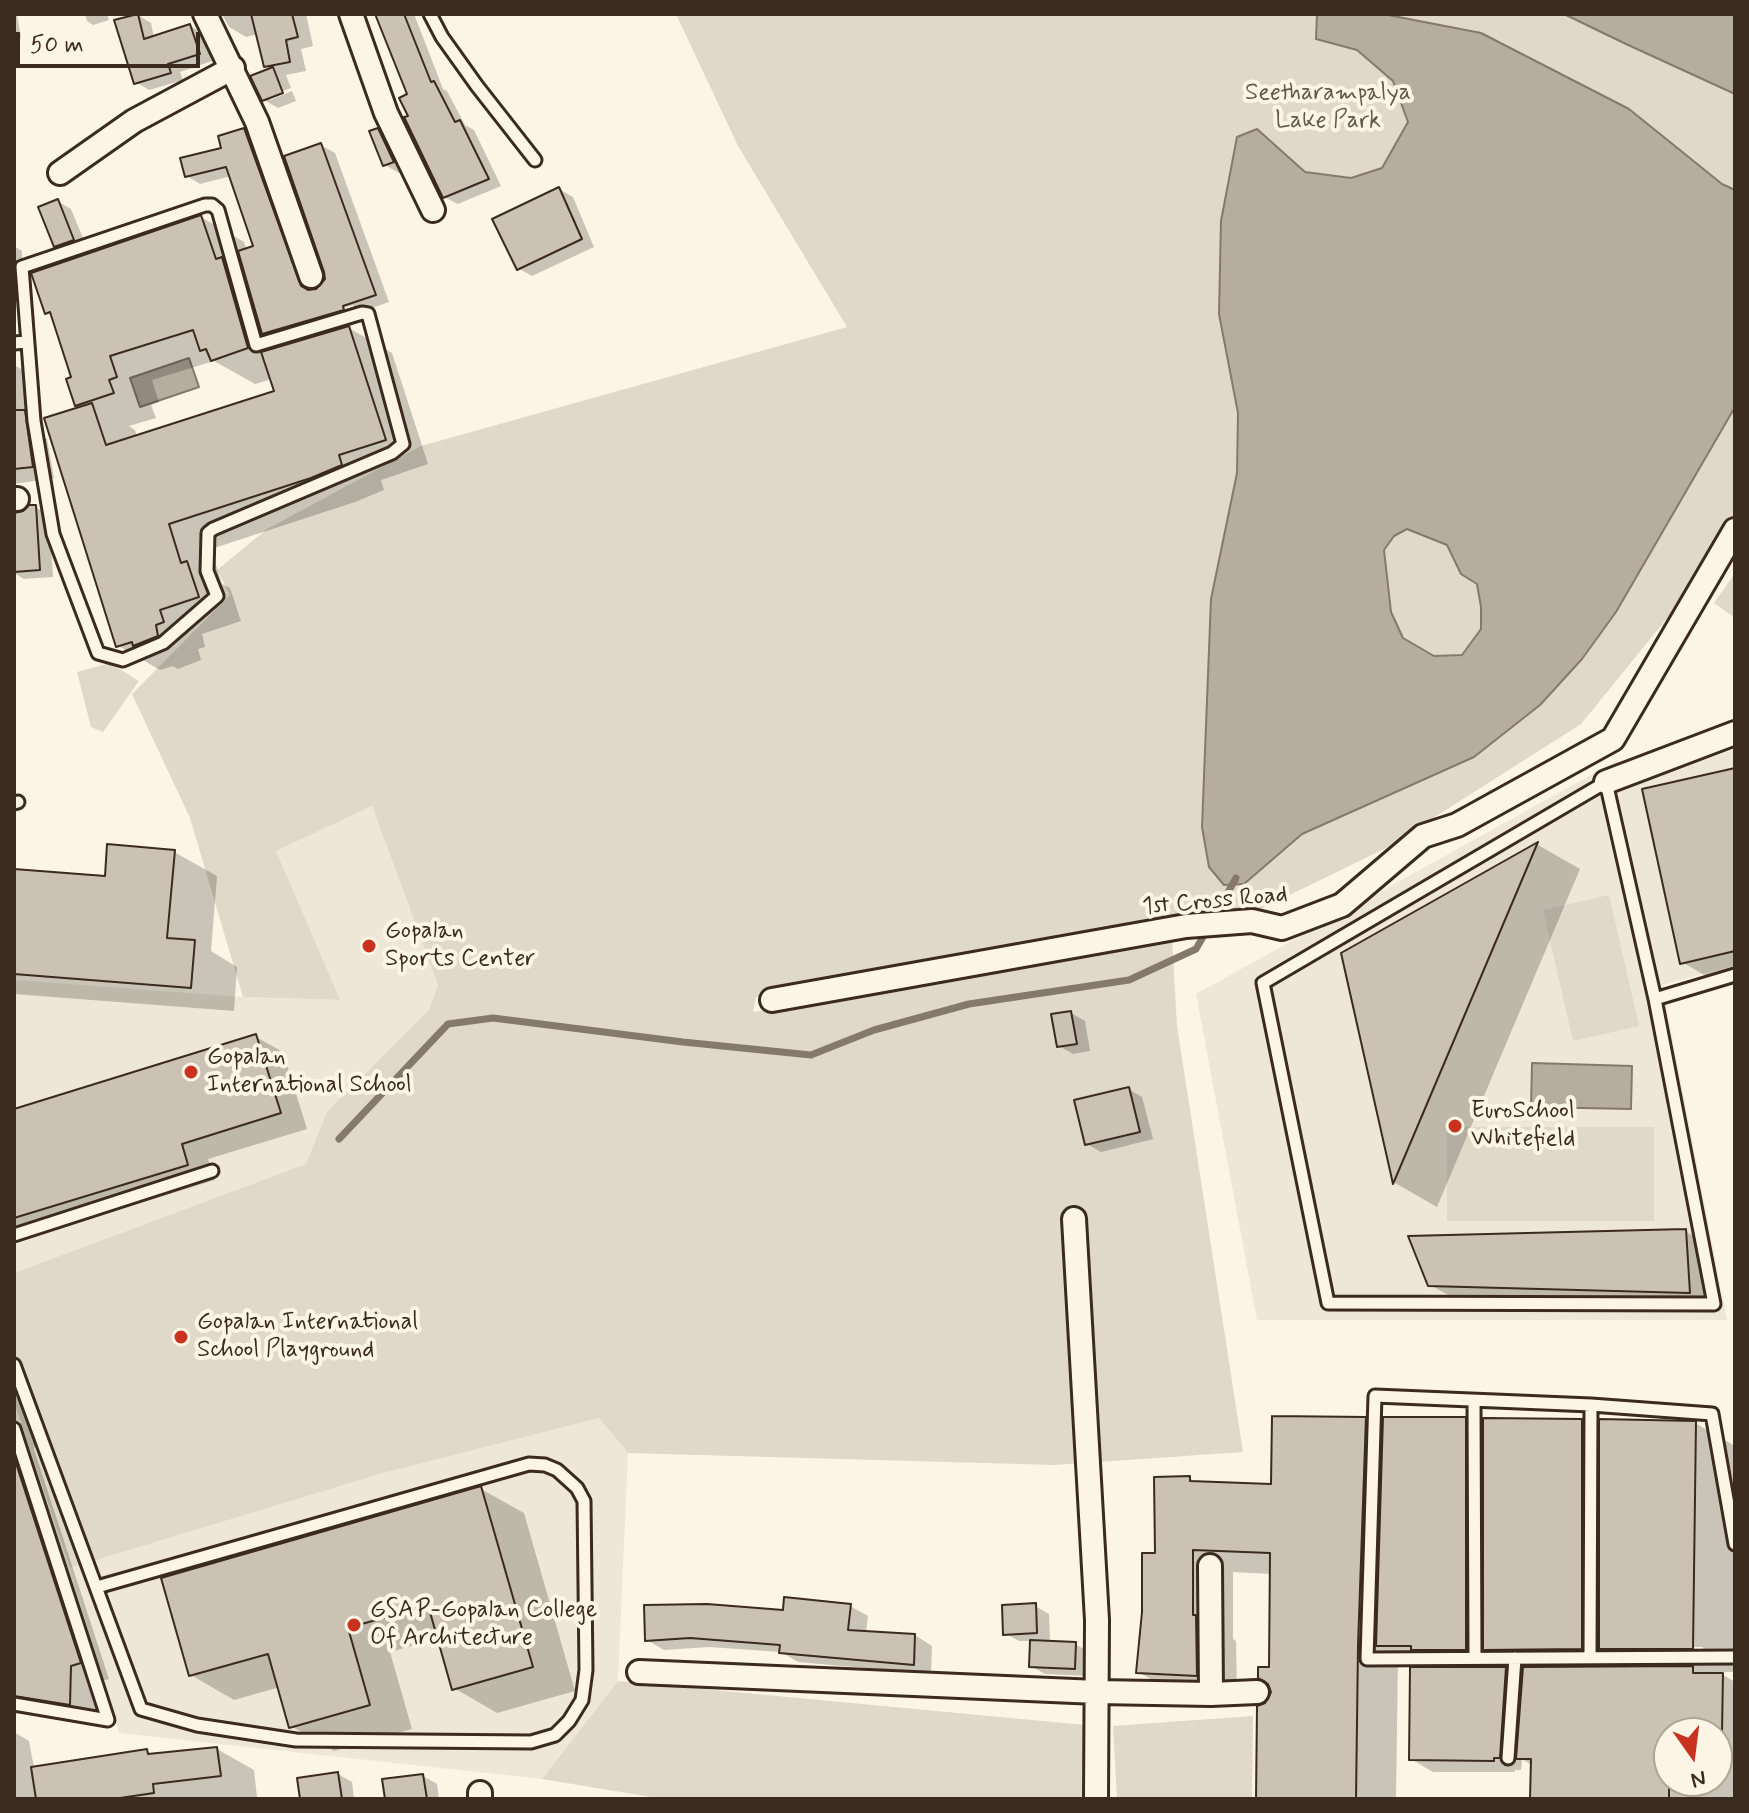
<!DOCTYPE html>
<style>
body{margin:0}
#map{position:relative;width:1749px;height:1813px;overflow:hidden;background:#fcf5e5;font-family:Mynerve,sans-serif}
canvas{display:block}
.frame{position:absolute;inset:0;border:16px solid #3b2a1e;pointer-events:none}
.north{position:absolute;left:1653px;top:1717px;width:80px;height:80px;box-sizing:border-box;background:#fcf5e5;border:2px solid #afa495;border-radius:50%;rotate:166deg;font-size:22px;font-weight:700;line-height:32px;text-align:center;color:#3b2a1e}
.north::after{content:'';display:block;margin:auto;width:28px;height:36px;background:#c8321e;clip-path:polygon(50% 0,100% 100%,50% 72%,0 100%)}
.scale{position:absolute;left:16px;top:32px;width:184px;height:36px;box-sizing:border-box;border:4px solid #3b2a1e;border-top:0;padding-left:10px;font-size:24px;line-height:28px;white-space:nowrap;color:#3b2a1e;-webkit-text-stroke:6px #fcf5e5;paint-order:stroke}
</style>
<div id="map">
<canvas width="1749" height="1813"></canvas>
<div class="frame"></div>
<div class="north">N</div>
<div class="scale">50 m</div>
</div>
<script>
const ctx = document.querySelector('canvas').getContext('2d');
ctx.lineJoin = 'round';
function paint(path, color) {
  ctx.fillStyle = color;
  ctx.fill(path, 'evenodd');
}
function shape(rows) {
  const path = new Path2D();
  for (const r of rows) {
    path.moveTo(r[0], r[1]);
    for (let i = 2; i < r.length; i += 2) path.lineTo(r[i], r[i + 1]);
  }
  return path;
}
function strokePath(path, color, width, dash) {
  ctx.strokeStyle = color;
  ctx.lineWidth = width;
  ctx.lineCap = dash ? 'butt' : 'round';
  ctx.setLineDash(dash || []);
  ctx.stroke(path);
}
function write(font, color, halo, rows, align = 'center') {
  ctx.font = font + ' Mynerve,sans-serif';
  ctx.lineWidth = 8;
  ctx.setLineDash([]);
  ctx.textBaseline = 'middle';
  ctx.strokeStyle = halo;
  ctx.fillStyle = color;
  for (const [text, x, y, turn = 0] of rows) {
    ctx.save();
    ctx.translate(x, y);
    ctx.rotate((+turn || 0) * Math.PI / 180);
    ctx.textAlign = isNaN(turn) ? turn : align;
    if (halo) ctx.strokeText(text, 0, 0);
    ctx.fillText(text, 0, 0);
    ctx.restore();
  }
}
paint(shape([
 [1735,749,1735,965,1662,985,1727,1320,1257,1320,1196,994,1618,760,1624,789],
 [372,806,438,985,429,1010,328,1112,306,1164,14,1273,14,980,243,997,339,1000,276,851],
 [599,1418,628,1453,618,1681,542,1779,119,1733,70,1568,380,1474]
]), '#eee6d6');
paint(shape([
 [676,14,1317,14,1317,39,1357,50,1393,81,1408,122,1382,168,1351,178,1305,172,1257,129,1221,221,1219,314,1238,413,1237,473,1211,599,1202,827,1209,867,1244,884,1302,834,1474,757,1540,705,1582,659,1616,612,1735,407,1735,513,1691,589,1581,724,1386,848,1259,910,1171,916,756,997,753,1012,1172,939,1177,1026,1243,1452,1055,1465,628,1453,599,1418,380,1474,70,1568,14,1402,14,1273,306,1164,327,1112,429,1010,438,985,372,806,276,851,340,1000,243,997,190,818,132,694,230,595,217,570,267,529,421,446,847,327,738,146],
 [1383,14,1564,14,1735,94,1735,190],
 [1407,529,1447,545,1455,559,1477,584,1481,607,1481,629,1462,655,1434,656,1403,638,1391,612,1384,550,1394,536],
 [1735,573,1735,618,1714,603],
 [110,663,139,681,103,732,91,727,77,672],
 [1609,895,1639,1026,1573,1041,1543,910],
 [1447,1127,1654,1127,1654,1221,1447,1221],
 [618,1681,1085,1725,1082,1799,663,1799,542,1779],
 [1253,1716,1252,1799,1117,1799,1113,1726]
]), '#e0d8c8');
const water = shape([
 [1317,14,1383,14,1481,33,1629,109,1722,184,1735,190,1735,407,1616,612,1582,659,1540,705,1474,757,1302,834,1244,884,1224,885,1209,867,1202,827,1211,599,1237,473,1238,413,1219,314,1221,221,1237,137,1257,129,1305,172,1351,178,1382,168,1408,122,1393,81,1357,50,1316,39,1317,14],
 [1407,529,1447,545,1461,574,1477,584,1481,607,1481,629,1462,655,1434,656,1403,638,1391,612,1384,550,1394,536,1407,529],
 [1564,14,1735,14,1735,94,1626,44,1564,14],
 [189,358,199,387,140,407,130,378,189,358],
 [1532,1063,1632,1066,1631,1109,1531,1107,1532,1063]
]);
paint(water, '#b7ad9e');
strokePath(water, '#85796b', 2);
paint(shape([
 [14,14,17,14,21,38,14,39],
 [85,14,107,14,109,20,93,25,87,21],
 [222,14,306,14,313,46,301,49,306,71,286,75,291,88,270,96,270,100,292,91,296,101,278,108,264,100,272,70,266,66,258,34,246,37,229,27],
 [373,14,414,14,443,89,447,91,465,125,474,130,501,186,458,204,444,197,411,117,409,95,379,19],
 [138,15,151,23,154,38,190,26,203,33,212,61,180,72,183,80,149,90,136,82],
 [244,130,258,138,311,291,315,292,324,286,326,271,321,145,335,153,389,302,281,340,283,348,349,328,392,353,428,464,381,480,384,490,355,502,211,549,222,584,230,588,241,621,202,634,205,647,198,649,201,660,178,669,173,666,160,670,117,645,83,408,77,404,74,378,53,316,46,312,201,217,244,242,247,251,255,248,231,176,200,184,187,176,224,149],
 [353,305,354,309,278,332,278,327],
 [214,361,255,384,272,379,276,392,137,437,135,430,129,426,156,418,151,405,159,402,152,380],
 [377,130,392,138,407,170,399,173,385,165],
 [559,189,573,197,594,247,532,276,518,268],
 [57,201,71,209,87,248,70,254,56,246],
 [14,246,22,251,22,280,14,280],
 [14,365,36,377,43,436,47,439,54,478,14,484],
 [35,507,49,515,53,577,24,579,14,573,14,514],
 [1735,770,1735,974,1711,979,1682,962],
 [1538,845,1580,869,1437,1207,1395,1183,1343,954],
 [174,852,217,876,211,951,237,967,234,1011,14,994,14,871,106,878],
 [1071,1013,1085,1021,1090,1051,1073,1054,1059,1046],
 [256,1037,283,1052,307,1129,208,1159,215,1180,14,1242,14,1111],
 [1128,1089,1142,1097,1153,1139,1101,1152,1087,1144],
 [1685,1231,1707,1244,1711,1305,1452,1297,1430,1285],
 [14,1371,37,1440,34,1449,109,1679,99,1682,98,1720,14,1709],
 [1365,1419,1384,1430,1465,1419,1485,1431,1582,1421,1601,1432,1695,1423,1735,1446,1735,1672,1718,1672,1735,1682,1735,1799,1532,1799,1533,1766,1522,1759,1521,1770,1515,1770,1515,1772,1433,1772,1411,1759,1420,1669,1398,1656,1396,1799,1258,1799,1267,1705,1273,1692,1272,1574,1233,1572,1233,1639,1236,1641,1237,1698,1179,1695,1138,1672,1157,1555,1190,1478,1197,1483,1273,1486],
 [1641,1647,1703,1647,1703,1651,1641,1651],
 [1509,1662,1525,1671,1524,1680,1509,1671],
 [1624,1662,1635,1668,1624,1668],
 [1669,1733,1717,1733,1717,1781,1669,1781],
 [481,1489,524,1513,575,1691,497,1713,454,1688,440,1638,390,1652,412,1729,334,1751,291,1726,280,1687,234,1700,191,1675],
 [850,1606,868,1616,866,1633,915,1635,932,1646,931,1674,798,1662,781,1652,709,1647,664,1650,647,1640,785,1612],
 [1035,1606,1049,1614,1050,1642,1075,1644,1089,1652,1088,1676,1045,1674,1031,1666,1032,1641,1019,1641,1005,1633],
 [14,1732,29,1741,34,1768,147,1751,155,1756,217,1749,254,1770,257,1797,14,1799],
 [338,1774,352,1782,354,1799,302,1799],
 [423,1776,437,1784,439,1799,387,1799]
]), '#0003');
strokePath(shape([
 [1213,919,1236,878],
 [339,1139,448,1024,493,1018,683,1042,811,1055,874,1030,969,1004,1129,980,1196,949,1207,930]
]), '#85796b', 7);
const building = shape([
 [138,14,144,39,190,24,200,54,168,64,171,73,134,84,114,20,138,14],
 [251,14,292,14,298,37,286,40,290,62,264,67,251,14],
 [375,14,404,14,431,82,434,81,455,122,460,120,489,179,443,198,404,117,408,116,399,98,407,94,375,14],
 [273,67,283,93,262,101,250,76,273,67],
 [244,128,301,286,308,290,316,289,325,279,324,272,284,156,321,143,376,295,343,306,344,310,262,334,238,251,253,246,226,167,185,177,180,158,221,148,218,136,244,128],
 [378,128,394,162,383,166,369,131,378,128],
 [559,187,582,239,517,270,492,219,559,187],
 [58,199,74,240,54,247,38,207,58,199],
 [201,215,216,259,222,257,248,348,211,361,206,349,200,351,193,330,110,356,117,377,109,380,114,393,75,406,66,379,71,377,50,312,45,314,31,273,201,215],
 [349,326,386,440,339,455,342,465,311,478,169,524,181,563,187,561,199,597,160,610,164,622,156,625,158,636,133,646,132,642,116,647,44,418,92,403,106,445,274,391,261,352,349,326],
 [14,410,25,410,33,467,14,469,14,410],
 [29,505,36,505,40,570,14,572,14,513,23,511,29,505],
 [1735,768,1735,951,1680,964,1642,789,1735,768],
 [1538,842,1393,1184,1341,953,1538,842],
 [107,844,175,850,167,938,195,940,191,988,14,974,14,869,105,876,107,844],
 [1071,1011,1077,1044,1057,1047,1051,1014,1071,1011],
 [256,1034,281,1113,182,1144,188,1165,14,1218,14,1109,256,1034],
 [1129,1087,1140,1132,1085,1145,1074,1100,1129,1087],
 [1686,1229,1690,1293,1428,1286,1408,1236,1686,1229],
 [1272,1416,1366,1417,1358,1646,1356,1799,1256,1799,1257,1706,1265,1703,1271,1692,1268,1684,1258,1678,1258,1667,1269,1667,1270,1553,1193,1550,1193,1615,1196,1615,1197,1676,1136,1673,1142,1612,1142,1553,1155,1553,1154,1477,1190,1476,1190,1481,1271,1484,1272,1416],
 [1383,1417,1466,1417,1466,1650,1411,1650,1411,1646,1376,1646,1383,1417],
 [1483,1418,1582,1419,1582,1649,1483,1650,1483,1418],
 [1599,1419,1696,1421,1693,1649,1599,1649,1599,1419],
 [14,1457,81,1663,71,1666,70,1705,14,1696,14,1457],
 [481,1486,533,1667,452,1690,428,1605,348,1628,370,1705,289,1728,268,1654,189,1676,161,1578,481,1486],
 [784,1597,851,1604,848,1630,915,1634,914,1665,779,1653,780,1645,690,1638,645,1641,644,1605,707,1604,783,1610,784,1597],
 [1036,1603,1037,1633,1003,1635,1002,1605,1036,1603],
 [1030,1640,1076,1642,1075,1669,1029,1667,1030,1640],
 [1693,1666,1693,1673,1723,1673,1722,1733,1669,1733,1669,1799,1530,1799,1531,1759,1516,1759,1523,1667,1693,1666],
 [1410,1667,1506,1667,1500,1758,1494,1758,1494,1761,1409,1760,1410,1667],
 [217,1747,221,1776,153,1784,154,1793,113,1799,36,1799,31,1767,147,1749,148,1754,217,1747],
 [338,1772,342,1799,300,1799,297,1778,338,1772],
 [423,1774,427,1799,385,1799,382,1779,423,1774]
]);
paint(building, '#ccc2b3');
strokePath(building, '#3b2a1e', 2);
const service = shape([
 [430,14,442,37,477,86,535,160],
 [205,205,212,205,218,210,256,345,362,313,368,314,403,444,392,453,213,529,208,533,207,571,217,596,163,643,123,660,98,653,53,534,34,421,22,267,205,205],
 [14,343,27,342],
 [1606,782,1655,999,1714,1304,1328,1303,1263,983,1606,782],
 [14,803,18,802],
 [1655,999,1735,975],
 [14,1235,212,1171],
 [14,1365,141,1709,197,1725,296,1740,531,1742,555,1735,569,1721,582,1700,586,1670,584,1501,577,1488,557,1470,545,1465,529,1464,97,1587],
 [1474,1401,1475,1658],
 [14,1429,108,1720,14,1704],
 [1735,1544,1712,1414,1591,1405,1375,1396,1367,1659,1735,1657],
 [1590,1658,1591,1405],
 [1508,1758,1515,1658]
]);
const minor = shape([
 [205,14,257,122,311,276],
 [351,14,386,113,433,210],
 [60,173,134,121,233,68],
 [14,499,17,499],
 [1606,782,1735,733],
 [772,1000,1186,926,1252,921,1282,928,1342,905,1423,836,1457,825,1613,739,1735,530],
 [1074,1219,1097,1620,1096,1799],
 [639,1672,1097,1692,1211,1694,1210,1566],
 [1211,1694,1257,1692],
 [480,1793,480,1799]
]);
strokePath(service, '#3b2a1e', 17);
strokePath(minor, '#3b2a1e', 28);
strokePath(service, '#fcf5e5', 11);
strokePath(minor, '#fcf5e5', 22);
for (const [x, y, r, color] of [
 [369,946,8,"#c8321e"],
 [191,1072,8,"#c8321e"],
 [1455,1126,8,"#c8321e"],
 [181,1337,8,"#c8321e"],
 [354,1625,8,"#c8321e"]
]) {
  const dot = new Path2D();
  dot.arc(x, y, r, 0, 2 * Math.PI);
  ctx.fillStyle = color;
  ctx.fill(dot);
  strokePath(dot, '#fcf5e5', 3);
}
write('24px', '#645648', '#fcf5e5', [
 ["Seetharampalya",1328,94],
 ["Lake Park",1328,122]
]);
write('24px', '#3b2a1e', '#fcf5e5', [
 ["1st Cross Road",1215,902,-5]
]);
write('24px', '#3b2a1e', '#fcf5e5', [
 ["Gopalan",385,932],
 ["Sports Center",385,960],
 ["Gopalan",207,1058],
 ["International School",207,1086],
 ["EuroSchool",1471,1112],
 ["Whitefield",1471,1140],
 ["Gopalan International",197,1323],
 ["School Playground",197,1351],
 ["GSAP-Gopalan College",370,1611],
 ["Of Architecture",370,1639]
], 'left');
</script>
